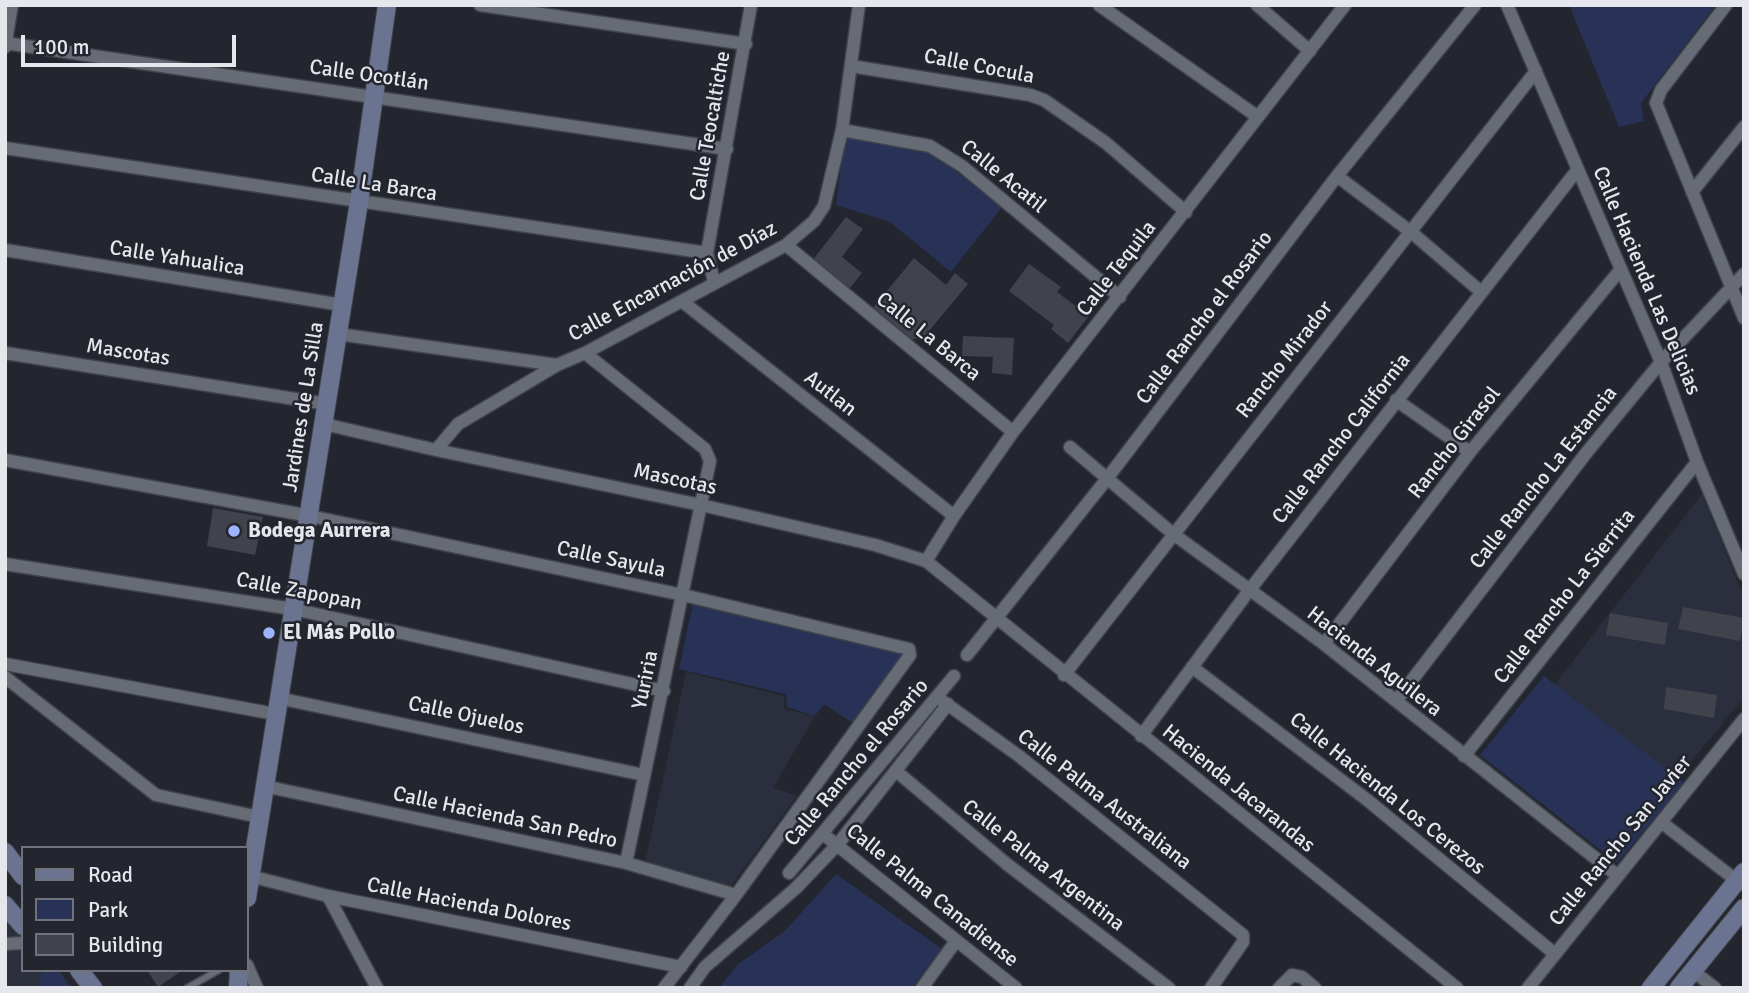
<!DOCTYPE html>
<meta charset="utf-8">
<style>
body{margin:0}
#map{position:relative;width:1749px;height:993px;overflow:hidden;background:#23262e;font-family:Signika,sans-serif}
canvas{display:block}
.frame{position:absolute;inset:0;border:7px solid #e5e7ed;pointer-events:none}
.legend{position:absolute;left:21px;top:846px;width:228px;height:126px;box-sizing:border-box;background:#23262e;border:2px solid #71737a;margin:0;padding:9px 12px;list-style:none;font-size:21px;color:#e5e7ed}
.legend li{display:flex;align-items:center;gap:14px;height:35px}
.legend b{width:35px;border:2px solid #71737a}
.scale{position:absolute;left:21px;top:35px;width:215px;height:32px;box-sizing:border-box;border:4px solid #e5e7ed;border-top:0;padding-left:9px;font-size:21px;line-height:24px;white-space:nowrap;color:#e5e7ed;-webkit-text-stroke:5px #23262e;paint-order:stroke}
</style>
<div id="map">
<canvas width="1749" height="993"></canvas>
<div class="frame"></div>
<ul class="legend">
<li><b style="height:9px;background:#6a738f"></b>Road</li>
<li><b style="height:19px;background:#273256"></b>Park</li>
<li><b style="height:19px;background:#40434c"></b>Building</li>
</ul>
<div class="scale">100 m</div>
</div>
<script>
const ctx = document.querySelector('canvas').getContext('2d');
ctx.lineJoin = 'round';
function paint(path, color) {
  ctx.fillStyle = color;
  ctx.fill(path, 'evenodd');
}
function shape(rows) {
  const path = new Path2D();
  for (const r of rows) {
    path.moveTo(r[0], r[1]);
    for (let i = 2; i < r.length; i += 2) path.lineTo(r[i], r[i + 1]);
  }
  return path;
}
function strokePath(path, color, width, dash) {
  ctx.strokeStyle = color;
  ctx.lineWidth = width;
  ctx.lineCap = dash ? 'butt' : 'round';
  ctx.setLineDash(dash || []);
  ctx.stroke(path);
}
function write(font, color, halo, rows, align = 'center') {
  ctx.font = font + ' Signika,sans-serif';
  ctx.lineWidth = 5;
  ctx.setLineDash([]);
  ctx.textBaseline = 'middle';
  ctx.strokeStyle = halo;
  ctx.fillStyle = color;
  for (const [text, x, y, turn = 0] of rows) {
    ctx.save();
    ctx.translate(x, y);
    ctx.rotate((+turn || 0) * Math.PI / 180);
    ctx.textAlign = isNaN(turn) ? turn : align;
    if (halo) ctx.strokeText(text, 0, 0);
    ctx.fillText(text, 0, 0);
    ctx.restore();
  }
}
paint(shape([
 [1702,494,1744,598,1744,698,1672,784,1551,689],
 [686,672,784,696,784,709,815,716,773,788,797,796,730,887,644,867],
 [5,899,23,922,23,970,59,970,72,988,5,988]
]), '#2b2f3d');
paint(shape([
 [1569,5,1716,5,1641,103,1644,121,1619,127],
 [845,136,932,153,1002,207,951,272,890,222,836,205],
 [693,603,900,652,904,655,853,723,824,704,815,716,787,707,786,694,679,669],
 [1544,676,1684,783,1617,863,1480,755],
 [836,874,942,949,912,988,719,988,738,964,785,931],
 [43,970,58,970,70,988,38,988]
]), '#273256');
paint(shape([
 [846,217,863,229,842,257,862,273,849,289,812,261],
 [914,258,946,285,955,273,968,284,924,337,910,340,872,309],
 [1029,264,1061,287,1057,292,1089,316,1068,343,1051,329,1054,325,1009,291],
 [963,336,1014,338,1012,375,992,373,993,357,962,356],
 [213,508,263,517,255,555,207,546],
 [1683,607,1744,618,1740,641,1678,629],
 [1610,613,1668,623,1665,645,1606,635],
 [1666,687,1717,695,1714,718,1664,709],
 [147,970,183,970,158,987]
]), '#40434c');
const lane = shape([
 [187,988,219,970]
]);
const street = shape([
 [480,5,746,44],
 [1099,5,1258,117],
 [1257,5,1310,51],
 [1507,5,1661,362,1697,462,1744,574],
 [1726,5,1661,90,1656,103,1744,318],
 [5,43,727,149],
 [5,47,12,5],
 [851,66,1030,95,1044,100,1106,143,1186,212],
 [842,130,930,146,962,166,1120,297],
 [5,148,707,253,714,282],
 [1337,176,1411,232,1480,291],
 [1692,192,1744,127],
 [786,245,1013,432],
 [5,250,342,305],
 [707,253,751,5],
 [683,302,954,516],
 [338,334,557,365],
 [5,353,327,404],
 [585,353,705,449,710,461,626,863],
 [1396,400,1470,452],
 [324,424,436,450,701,505,875,545,926,561,1457,988],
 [1070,447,1172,533,1324,644,1618,876],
 [436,450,458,424,557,365,585,353,786,245,814,221,824,206,842,130,859,5],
 [5,460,310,516,683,595,909,649,910,655,736,895,664,988],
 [926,561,954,516,1013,432,1345,5],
 [5,564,293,609,664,691],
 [1324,644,1470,452,1621,269],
 [967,655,1106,480,1337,176,1475,5],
 [5,664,275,714],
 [1192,667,1366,799,1555,954],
 [1064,675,1536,71],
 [5,677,156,795,259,817],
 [937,697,1019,756,1243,935,1243,942,1211,988],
 [278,698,644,775],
 [1396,701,1587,452,1661,362,1744,274],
 [1141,736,1248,592,1578,169],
 [1464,756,1697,462],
 [896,771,1008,865,1169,988],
 [264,786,626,863,736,895],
 [1661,822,1741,884],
 [823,834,1016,988],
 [789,873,954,676],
 [250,876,328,896,681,967],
 [328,896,377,988],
 [5,944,23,943],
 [247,965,257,988],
 [1693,971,1715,988],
 [690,988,705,967,796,888,838,844,948,704],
 [922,988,956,941],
 [1279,988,1292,975,1302,977,1315,988],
 [1528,988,1744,719]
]);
const secondary = shape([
 [5,852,23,876],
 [247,898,359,202,387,5],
 [5,905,23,926],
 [79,970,93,988],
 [238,988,239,970],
 [1651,988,1744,872],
 [1679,988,1744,908]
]);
strokePath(lane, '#40434a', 9);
strokePath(street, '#40434a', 15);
strokePath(secondary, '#40434a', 20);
strokePath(lane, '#676b75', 6);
strokePath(street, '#676b75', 12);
strokePath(secondary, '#6a738f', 18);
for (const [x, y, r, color] of [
 [234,531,7,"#9cb4fd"],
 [269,633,7,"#9cb4fd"]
]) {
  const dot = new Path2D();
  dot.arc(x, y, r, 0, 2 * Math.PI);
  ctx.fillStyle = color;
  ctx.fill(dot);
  strokePath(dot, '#23262e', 2.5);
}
write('21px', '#e5e7ed', '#23262e', [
 ["Calle Cocula",979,67,11],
 ["Calle Ocotlán",369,76,8],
 ["Calle Teocaltiche",711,126,-80],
 ["Calle Acatil",1003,177,39],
 ["Calle La Barca",374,185,9],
 ["Calle Yahualica",177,259,9],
 ["Calle Tequila",1117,269,-52],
 ["Calle Hacienda Las Delicias",1646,281,67],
 ["Calle Encarnación de Díaz",673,282,-28],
 ["Calle Rancho el Rosario",1205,318,-53],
 ["Calle La Barca",928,337,39],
 ["Mascotas",128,353,9],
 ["Rancho Mirador",1285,360,-52],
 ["Autlan",830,394,38],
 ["Jardines de La Silla",304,407,-81],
 ["Calle Rancho California",1342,439,-52],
 ["Rancho Girasol",1455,443,-52],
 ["Calle Rancho La Estancia",1544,478,-52],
 ["Mascotas",675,480,12],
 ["Calle Sayula",611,560,12],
 ["Calle Zapopan",299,592,11],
 ["Calle Rancho La Sierrita",1565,597,-52],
 ["Hacienda Aguilera",1374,662,38],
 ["Yuriria",646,680,-78],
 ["Calle Ojuelos",466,716,12],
 ["Calle Rancho el Rosario",857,763,-50],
 ["Hacienda Jacarandas",1238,789,39],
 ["Calle Hacienda Los Cerezos",1387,794,39],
 ["Calle Palma Australiana",1104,800,38],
 ["Calle Hacienda San Pedro",505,818,12],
 ["Calle Rancho San Javier",1621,841,-51],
 ["Calle Palma Argentina",1043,866,38],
 ["Calle Palma Canadiense",932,896,39],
 ["Calle Hacienda Dolores",469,905,11]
]);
write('bold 21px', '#e5e7ed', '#23262e', [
 ["Bodega Aurrera",248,531],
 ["El Más Pollo",283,633]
], 'left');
</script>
